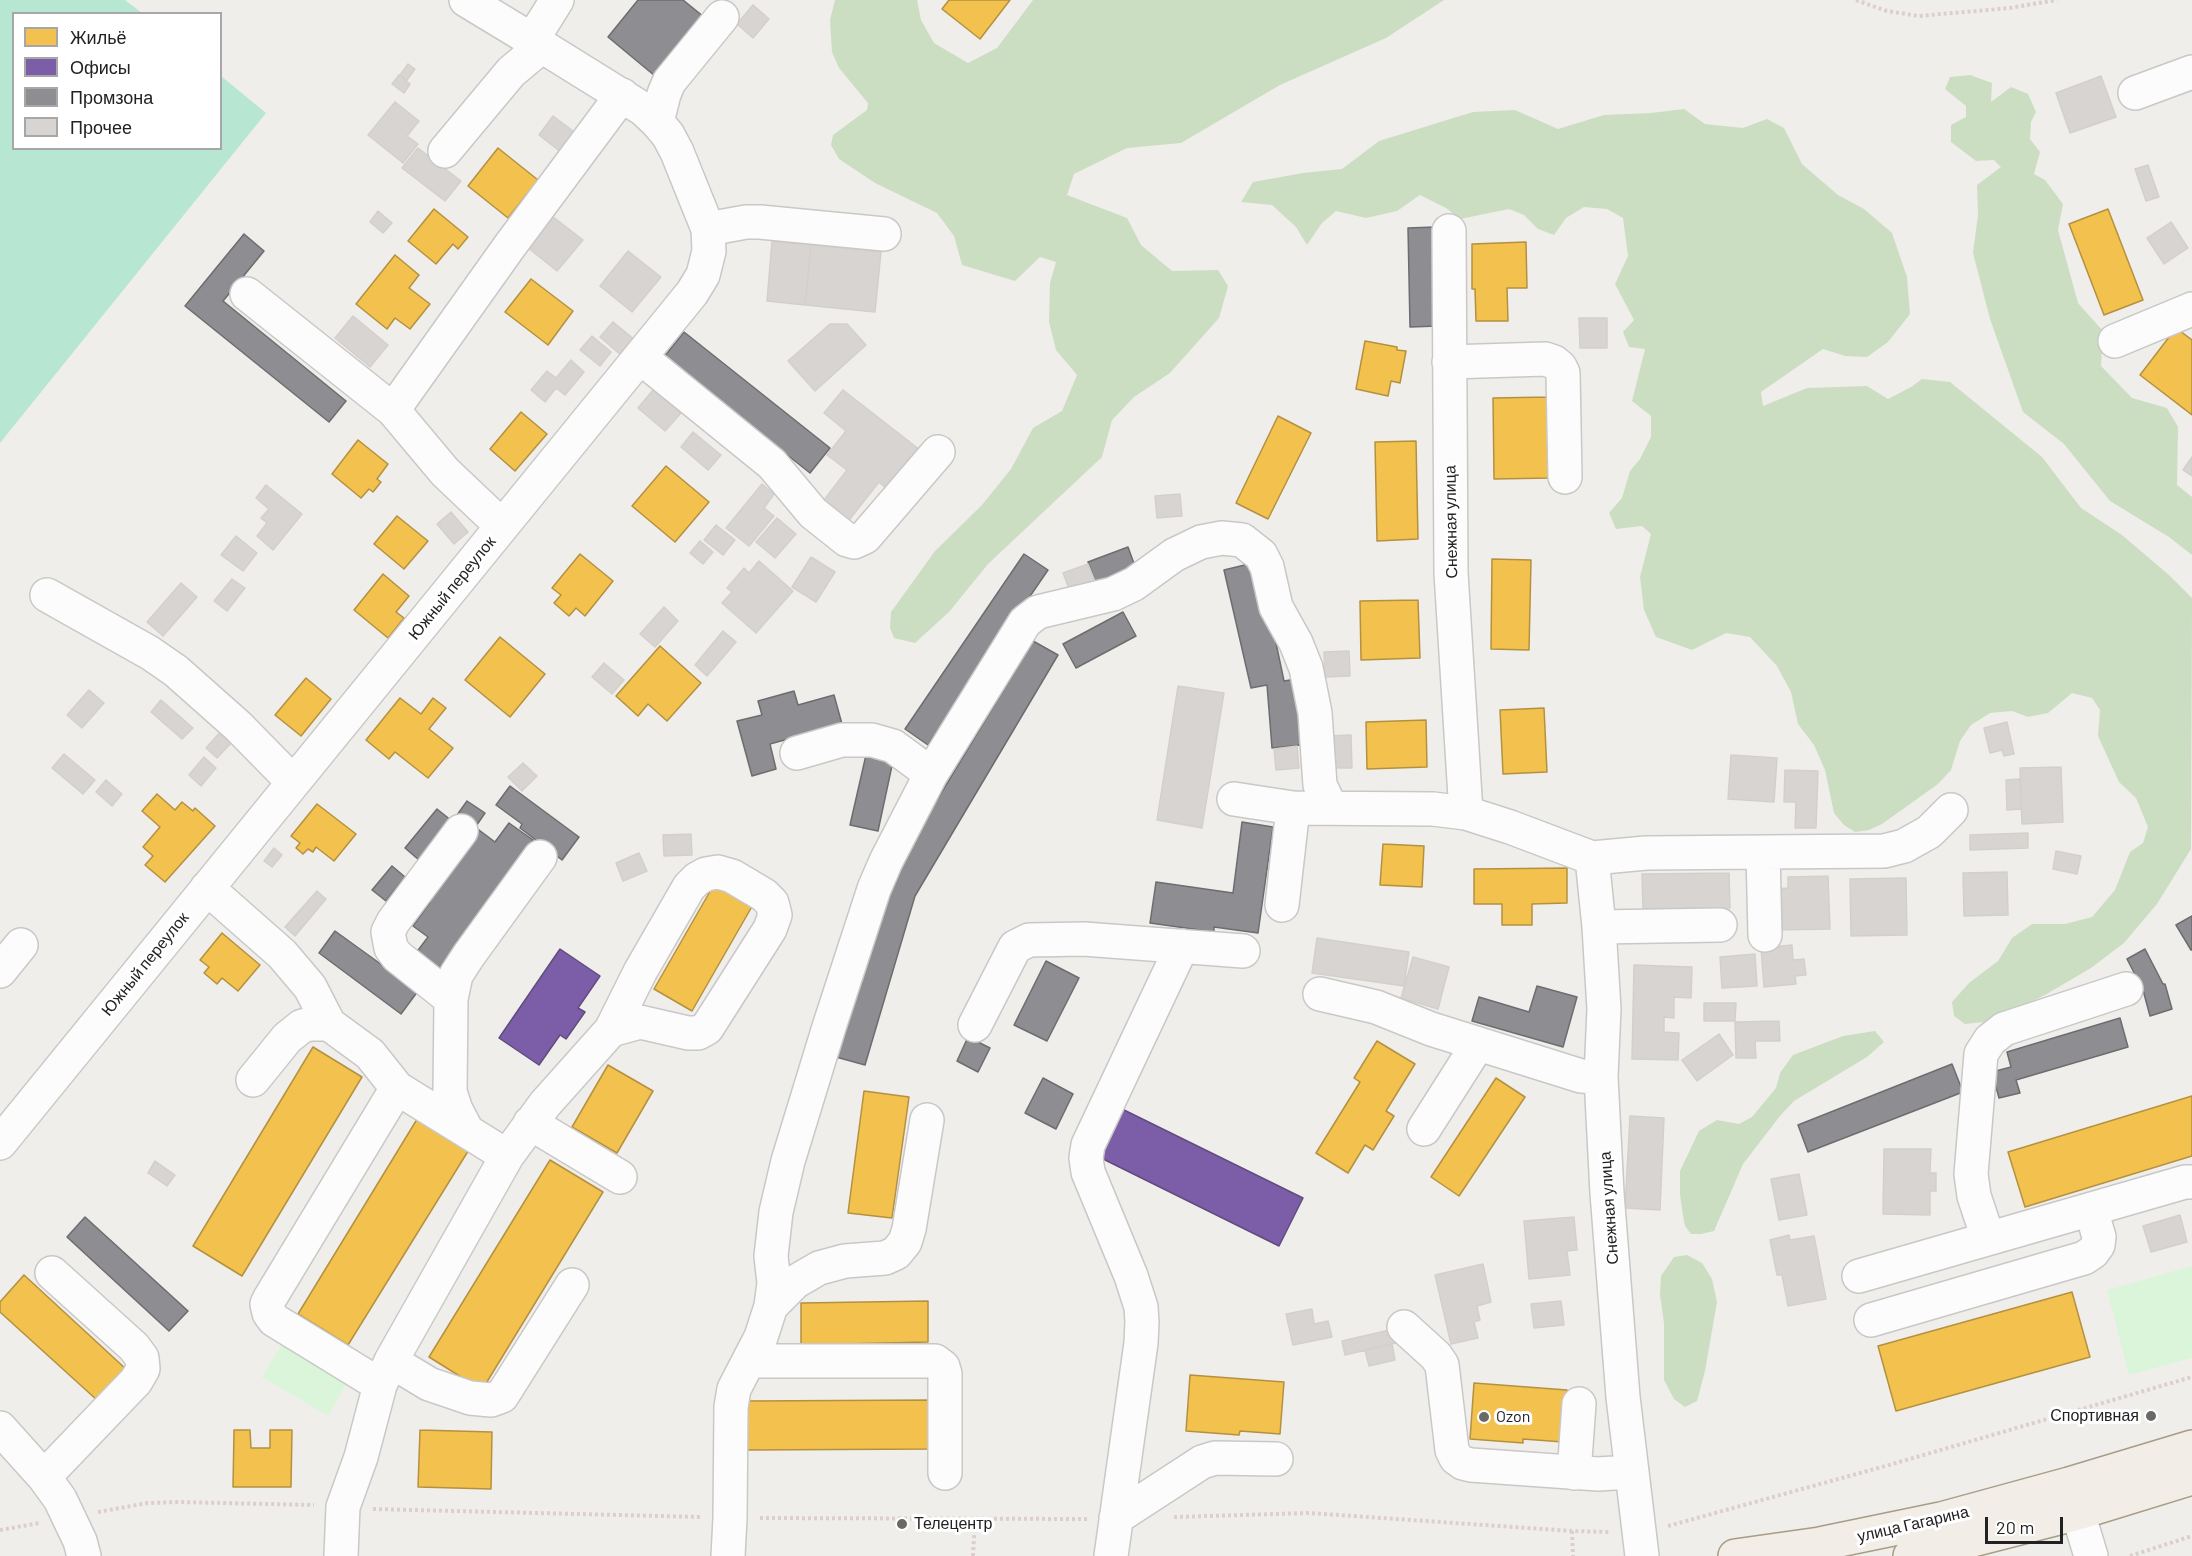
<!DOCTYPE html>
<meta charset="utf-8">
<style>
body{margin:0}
#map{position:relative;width:2192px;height:1556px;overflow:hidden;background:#f0eeeb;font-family:Barlow,sans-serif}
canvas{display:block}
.legend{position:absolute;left:12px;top:12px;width:210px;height:138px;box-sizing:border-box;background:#fff;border:2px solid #a7a7a7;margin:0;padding:8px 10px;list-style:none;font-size:18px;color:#222}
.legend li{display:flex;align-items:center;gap:12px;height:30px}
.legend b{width:30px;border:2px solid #a7a7a7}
.scale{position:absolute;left:1985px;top:1517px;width:78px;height:27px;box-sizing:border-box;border:3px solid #222;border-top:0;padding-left:8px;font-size:18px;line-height:21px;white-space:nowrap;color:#222;-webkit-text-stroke:4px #fff;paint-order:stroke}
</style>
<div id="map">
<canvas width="2192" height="1556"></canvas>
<ul class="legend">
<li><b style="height:16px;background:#f2c14e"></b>Жильё</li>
<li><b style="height:16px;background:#7b5ea7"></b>Офисы</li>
<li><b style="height:16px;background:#8d8d92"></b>Промзона</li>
<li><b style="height:16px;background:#d7d4d2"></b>Прочее</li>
</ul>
<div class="scale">20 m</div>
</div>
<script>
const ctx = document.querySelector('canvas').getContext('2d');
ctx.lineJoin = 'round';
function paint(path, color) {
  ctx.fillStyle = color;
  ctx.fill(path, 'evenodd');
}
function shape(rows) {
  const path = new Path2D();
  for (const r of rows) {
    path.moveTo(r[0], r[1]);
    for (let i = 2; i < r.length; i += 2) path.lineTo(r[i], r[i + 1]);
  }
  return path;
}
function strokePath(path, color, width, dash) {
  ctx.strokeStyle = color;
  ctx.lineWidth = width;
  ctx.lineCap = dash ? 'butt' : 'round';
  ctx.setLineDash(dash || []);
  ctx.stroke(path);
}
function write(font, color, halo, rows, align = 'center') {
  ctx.font = font + ' Barlow,sans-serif';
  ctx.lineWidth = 6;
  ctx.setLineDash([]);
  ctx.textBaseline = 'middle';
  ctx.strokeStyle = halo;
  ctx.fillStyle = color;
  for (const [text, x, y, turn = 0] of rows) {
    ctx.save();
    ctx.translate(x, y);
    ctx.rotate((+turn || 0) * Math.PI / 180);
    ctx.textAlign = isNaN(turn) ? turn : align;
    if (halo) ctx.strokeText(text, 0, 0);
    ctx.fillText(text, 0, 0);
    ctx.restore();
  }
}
paint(shape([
 [835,0,917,0,921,20,934,43,968,63,997,48,1033,0,1444,0,1386,38,1280,85,1181,143,1127,148,1074,174,1067,195,1127,218,1141,245,1172,271,1218,270,1228,286,1219,318,1170,373,1134,397,1112,420,1102,457,988,564,949,612,915,643,894,638,890,628,891,612,935,551,982,505,1011,469,1033,428,1062,411,1077,375,1056,350,1049,322,1050,283,1056,262,1040,257,1015,281,962,265,954,236,937,213,875,183,839,159,831,145,833,135,867,110,868,103,839,68,832,52,830,20],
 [1970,75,1992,83,1991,102,2011,87,2028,94,2036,112,2031,122,2030,139,2040,152,2034,174,2045,180,2063,204,2058,230,2078,303,2103,331,2101,366,2132,398,2167,408,2178,427,2177,485,2192,497,2192,555,2169,537,2110,501,2064,444,2023,412,1990,319,1973,253,1978,215,1977,185,2001,167,1994,160,1976,161,1951,142,1951,125,1966,117,1966,106,1945,89,1950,77],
 [1684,109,1705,124,1743,128,1767,119,1784,128,1802,164,1838,195,1864,209,1892,233,1907,277,1910,314,1888,342,1867,357,1845,356,1823,349,1761,392,1763,406,1807,388,1867,386,1888,399,1911,387,1922,379,1950,382,2042,457,2081,508,2122,535,2169,575,2192,598,2191,849,2157,904,2124,943,2091,968,2045,995,2015,1010,1984,1022,1965,1024,1954,1016,1952,1002,1969,983,1998,961,2012,938,2032,924,2065,924,2092,917,2115,890,2130,852,2143,843,2148,827,2136,798,2119,782,2098,736,2100,710,2092,698,2072,693,2048,713,2028,717,2012,711,1990,713,1971,725,1960,741,1951,770,1938,784,1882,824,1869,830,1855,832,1844,825,1834,813,1825,770,1814,745,1798,724,1791,692,1777,666,1750,637,1726,633,1692,650,1656,637,1644,610,1640,577,1651,534,1642,526,1616,529,1609,513,1622,498,1630,471,1640,459,1651,437,1651,416,1632,401,1645,349,1629,347,1623,332,1634,320,1615,284,1628,256,1623,218,1607,209,1584,207,1566,218,1554,235,1538,229,1524,215,1509,209,1460,219,1446,208,1420,195,1397,211,1366,218,1336,211,1322,223,1307,245,1296,227,1272,205,1241,202,1253,182,1303,173,1342,169,1379,141,1473,112,1515,110,1558,129,1604,115,1651,113],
 [1875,1031,1884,1042,1867,1057,1794,1101,1780,1116,1743,1164,1714,1231,1701,1234,1691,1234,1685,1226,1683,1216,1680,1195,1680,1171,1699,1131,1717,1120,1739,1124,1752,1117,1776,1088,1780,1073,1793,1055,1843,1036],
 [1687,1255,1702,1263,1712,1279,1717,1302,1705,1371,1697,1401,1685,1407,1674,1399,1664,1380,1664,1323,1660,1295,1661,1276,1674,1257]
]), '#cbdec1');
paint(shape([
 [2192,1266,2192,1358,2129,1375,2107,1290],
 [283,1342,348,1381,328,1416,262,1377]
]), '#daf5da');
paint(shape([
 [0,0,125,0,142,13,14,14,14,148,220,148,221,76,266,113,0,443]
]), '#b7e6d2');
const homes = shape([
 [949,0,1010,0,980,39,942,9,949,0],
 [498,148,538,180,508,218,468,186,498,148],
 [434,209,468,237,458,249,453,244,436,264,408,241,434,209],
 [2108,209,2143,300,2104,315,2069,224,2108,209],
 [1526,242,1527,288,1507,288,1508,321,1476,321,1475,289,1472,289,1472,244,1526,242],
 [395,255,419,275,409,288,430,304,410,329,395,318,387,329,356,304,395,255],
 [531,279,573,311,548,345,505,312,531,279],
 [2176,328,2192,340,2192,415,2140,375,2176,328],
 [1365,341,1397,347,1397,350,1406,351,1400,383,1391,381,1388,396,1356,389,1365,341],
 [1548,397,1550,478,1494,479,1493,398,1548,397],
 [521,412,547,434,515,471,490,449,521,412],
 [1278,416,1311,433,1268,519,1236,503,1278,416],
 [358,440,388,464,377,479,381,482,373,492,369,489,361,498,332,474,358,440],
 [1416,441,1418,539,1377,541,1375,442,1416,441],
 [666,466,709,502,675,542,632,506,666,466],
 [397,516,428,541,404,569,374,544,397,516],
 [580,554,613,581,585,616,576,608,569,616,554,603,561,595,552,588,580,554],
 [1492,559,1531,560,1529,650,1491,649,1492,559],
 [383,574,409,596,396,612,404,618,388,638,354,610,383,574],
 [1418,600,1420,658,1361,660,1360,601,1418,600],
 [500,637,545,674,510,717,465,680,500,637],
 [660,646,701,683,667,721,648,704,638,716,616,696,660,646],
 [306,678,331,699,301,736,275,715,306,678],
 [400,698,421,714,433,698,446,708,429,729,453,748,428,778,395,752,389,759,366,740,400,698],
 [1544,708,1547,772,1503,774,1500,710,1544,708],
 [1426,720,1427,767,1367,769,1366,722,1426,720],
 [157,794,175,810,182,802,193,811,195,808,215,826,165,882,145,865,153,856,143,847,160,827,142,811,157,794],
 [317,804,356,834,334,861,316,847,313,852,308,849,303,854,296,848,300,843,291,836,317,804],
 [1383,844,1424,846,1422,887,1380,885,1383,844],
 [1567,868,1567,903,1532,904,1532,925,1502,925,1502,904,1474,904,1474,869,1567,868],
 [716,881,754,903,692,1011,654,989,716,881],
 [222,933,260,965,238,991,222,978,217,984,204,973,209,967,200,960,222,933],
 [1377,1041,1415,1064,1386,1111,1394,1116,1373,1150,1365,1145,1348,1173,1316,1153,1360,1082,1354,1078,1377,1041],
 [313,1047,362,1077,242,1276,193,1246,313,1047],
 [608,1065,653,1091,617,1153,572,1127,608,1065],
 [1496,1078,1525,1097,1459,1196,1431,1177,1496,1078],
 [864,1091,909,1097,892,1218,848,1213,864,1091],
 [2192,1096,2192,1156,2025,1207,2008,1152,2192,1096],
 [419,1116,470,1148,348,1345,298,1314,419,1116],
 [550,1160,603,1192,482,1390,429,1357,550,1160],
 [24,1275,127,1370,98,1401,0,1312,0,1302,24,1275],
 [2072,1292,2090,1357,1896,1411,1878,1346,2072,1292],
 [928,1301,928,1342,801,1345,801,1303,928,1301],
 [1190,1375,1284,1382,1280,1434,1240,1431,1239,1435,1186,1431,1190,1375],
 [1474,1383,1567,1390,1563,1442,1523,1439,1523,1443,1470,1439,1474,1383],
 [932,1400,932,1449,747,1450,747,1401,932,1400],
 [234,1430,250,1430,251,1448,270,1448,270,1430,292,1430,291,1487,233,1487,234,1430],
 [420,1430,492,1432,491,1489,418,1487,420,1430]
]);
paint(homes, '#f2c14e');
strokePath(homes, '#b49141', 1.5);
const offices = shape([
 [560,949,600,976,578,1008,585,1012,566,1039,560,1035,539,1065,499,1038,560,949],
 [1120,1108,1303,1198,1279,1246,1097,1156,1120,1108]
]);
paint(offices, '#7b5ea7');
strokePath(offices, '#604c7f', 1.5);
const industry = shape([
 [638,0,683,0,704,17,655,76,608,37,638,0],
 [1435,227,1438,326,1410,327,1408,228,1435,227],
 [244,234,264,251,223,301,346,401,329,422,185,306,244,234],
 [684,332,830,448,810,473,664,357,684,332],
 [1128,547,1136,569,1096,584,1088,562,1128,547],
 [1024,554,1048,570,928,745,905,729,1024,554],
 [1253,563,1267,625,1272,624,1284,681,1296,679,1301,745,1272,748,1267,685,1251,688,1224,570,1253,563],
 [1123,612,1136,636,1076,668,1063,644,1123,612],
 [1033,641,1058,655,915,896,865,1065,836,1057,888,881,1033,641],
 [794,691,798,705,834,695,842,724,770,744,776,769,752,776,737,721,762,715,758,701,794,691],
 [866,755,893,761,878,831,850,825,866,755],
 [510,786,579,837,562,860,520,828,522,824,496,805,510,786],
 [467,801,485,813,470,835,452,822,467,801],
 [437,809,452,821,419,860,405,848,437,809],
 [1242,822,1273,827,1258,933,1214,927,1214,932,1150,923,1156,882,1233,893,1242,822],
 [509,823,533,840,436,973,413,957,428,937,413,926,430,902,425,898,475,827,495,842,509,823],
 [392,866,405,877,386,901,372,890,392,866],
 [2192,916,2192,950,2191,950,2176,925,2192,916],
 [335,931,418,991,401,1014,319,953,335,931],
 [2145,949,2163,984,2165,984,2172,1009,2150,1016,2143,990,2127,959,2145,949],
 [1046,961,1079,978,1047,1041,1014,1025,1046,961],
 [1537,986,1577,997,1563,1047,1472,1021,1479,997,1529,1012,1537,986],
 [2120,1018,2128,1047,2016,1080,2020,1093,1999,1098,1992,1072,2011,1067,2007,1052,2120,1018],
 [968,1037,990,1048,978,1072,957,1061,968,1037],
 [1952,1064,1963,1092,1808,1152,1798,1125,1952,1064],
 [1043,1078,1073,1094,1056,1129,1025,1113,1043,1078],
 [85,1217,188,1311,169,1331,67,1237,85,1217]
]);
paint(industry, '#8d8d92');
strokePath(industry, '#6d6d70', 1.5);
const building = shape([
 [753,5,769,19,753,38,737,24,753,5],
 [408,64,415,69,407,80,400,75,408,64],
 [399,75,410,84,404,93,392,84,399,75],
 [2101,76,2116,117,2070,133,2056,93,2101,76],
 [395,102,419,121,407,136,418,144,403,163,368,135,395,102],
 [553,116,577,134,562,153,539,135,553,116],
 [418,148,461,181,445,201,402,168,418,148],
 [2148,165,2159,197,2146,201,2135,169,2148,165],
 [378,211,392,223,383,233,370,222,378,211],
 [552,216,583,240,557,271,527,247,552,216],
 [2171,222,2188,248,2164,264,2147,238,2171,222],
 [772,241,811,245,805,305,767,301,772,241],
 [811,245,881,252,875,312,805,305,811,245],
 [628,251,661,277,632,312,600,286,628,251],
 [353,316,388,345,370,367,335,338,353,316],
 [1579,318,1607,318,1607,348,1580,348,1579,318],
 [613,322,635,340,622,356,600,337,613,322],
 [830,324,847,324,866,345,815,391,788,361,830,324],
 [592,336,611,352,600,366,580,350,592,336],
 [571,360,584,372,565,395,556,388,545,402,531,390,547,371,556,378,571,360],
 [653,390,681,413,665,431,638,408,653,390],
 [843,390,920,450,888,490,879,482,846,524,821,504,847,470,827,455,846,431,824,413,843,390],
 [693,432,721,455,708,470,681,447,693,432],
 [2192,457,2192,476,2183,470,2192,457],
 [762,484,774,494,764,508,774,516,749,546,726,528,762,484],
 [266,485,302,514,273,550,257,536,267,523,261,518,269,509,256,498,266,485],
 [1180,494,1182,516,1157,518,1155,496,1180,494],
 [451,512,468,532,454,544,437,524,451,512],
 [777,518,796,534,775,558,756,542,777,518],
 [716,525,735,540,723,555,704,540,716,525],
 [236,536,257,553,243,571,221,555,236,536],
 [700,541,713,552,703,564,690,553,700,541],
 [811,557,835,572,816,602,792,587,811,557],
 [759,561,793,591,756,633,722,603,732,592,727,588,744,568,749,573,759,561],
 [1088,564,1096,584,1071,594,1063,573,1088,564],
 [232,579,245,588,227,611,214,601,232,579],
 [181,583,197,597,163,636,147,622,181,583],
 [664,607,678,621,655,647,640,634,664,607],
 [723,631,736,642,707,676,695,665,723,631],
 [1349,651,1350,676,1325,677,1324,652,1349,651],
 [604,663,624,680,612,694,592,677,604,663],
 [1178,686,1224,693,1202,828,1157,820,1178,686],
 [89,690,104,703,82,728,67,715,89,690],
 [161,700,193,728,182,739,151,712,161,700],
 [2007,722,2014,754,2004,756,2002,750,1990,753,1984,728,2007,722],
 [223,729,234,740,217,758,206,748,223,729],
 [1351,735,1352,768,1327,768,1327,736,1351,735],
 [1297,746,1299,768,1276,770,1274,749,1297,746],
 [64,754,95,780,83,794,52,768,64,754],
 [1731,755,1777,758,1774,802,1728,799,1731,755],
 [204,757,216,768,201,786,189,775,204,757],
 [523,763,537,776,522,791,508,777,523,763],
 [2061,767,2063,822,2022,824,2020,768,2061,767],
 [1785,770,1818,771,1816,828,1795,828,1796,802,1784,802,1785,770],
 [2020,779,2021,809,2007,810,2006,780,2020,779],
 [106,780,122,794,112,806,96,792,106,780],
 [2028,833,2028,848,1970,850,1970,835,2028,833],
 [691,834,692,855,664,856,663,835,691,834],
 [274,848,282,855,272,867,264,861,274,848],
 [2056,851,2081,856,2077,874,2053,869,2056,851],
 [639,853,647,871,623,881,616,863,639,853],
 [2007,872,2008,915,1964,916,1963,873,2007,872],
 [1729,873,1730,908,1643,909,1642,874,1729,873],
 [1828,876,1830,929,1774,930,1773,889,1788,888,1788,877,1828,876],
 [1906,878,1907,935,1851,936,1850,879,1906,878],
 [317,891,326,899,295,936,285,927,317,891],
 [1317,938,1409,952,1404,986,1312,973,1317,938],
 [1792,945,1793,960,1804,959,1806,975,1795,976,1796,984,1764,987,1761,948,1792,945],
 [1755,954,1757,986,1722,988,1720,957,1755,954],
 [1413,957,1449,967,1438,1009,1401,998,1413,957],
 [1634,965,1692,967,1691,998,1674,997,1674,1018,1664,1017,1664,1032,1679,1033,1678,1060,1632,1059,1634,965],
 [1704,1003,1736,1003,1735,1021,1704,1021,1704,1003],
 [1779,1021,1780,1041,1755,1041,1756,1058,1736,1058,1735,1022,1779,1021],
 [1719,1034,1733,1055,1697,1081,1682,1060,1719,1034],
 [1630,1116,1664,1118,1660,1210,1625,1208,1630,1116],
 [1884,1149,1931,1149,1930,1173,1936,1173,1936,1191,1930,1191,1930,1215,1883,1214,1884,1149],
 [155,1161,175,1175,167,1186,148,1173,155,1161],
 [1799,1174,1807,1215,1779,1220,1771,1179,1799,1174],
 [2180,1215,2187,1242,2151,1252,2143,1226,2180,1215],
 [1574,1217,1577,1250,1567,1251,1570,1275,1529,1279,1524,1221,1574,1217],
 [1789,1235,1790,1240,1814,1236,1826,1299,1788,1306,1782,1275,1777,1275,1770,1240,1789,1235],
 [1483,1264,1491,1302,1477,1306,1480,1320,1474,1322,1478,1338,1451,1344,1435,1275,1483,1264],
 [1561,1301,1564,1325,1534,1328,1531,1304,1561,1301],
 [1312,1309,1314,1324,1328,1321,1332,1337,1293,1345,1286,1314,1312,1309],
 [1394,1329,1396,1343,1345,1355,1342,1341,1394,1329],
 [1392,1344,1395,1360,1369,1366,1365,1350,1392,1344]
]);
paint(building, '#d7d4d2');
strokePath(building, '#d3d0cc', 1.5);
const minor = shape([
 [466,0,532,40,557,0],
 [2135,93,2192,72],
 [657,122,664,94,669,82,722,17],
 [445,151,511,72,542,46],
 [708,229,746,222,760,222,884,234],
 [1449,231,1451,573,1466,813,1510,827,1592,858,1599,927,1604,1009,1601,1077,1607,1193,1623,1397,1642,1556],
 [247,294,393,410,445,472,502,526],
 [2115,341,2192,309],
 [640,357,772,464,813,513,847,540,854,542,865,537,938,452],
 [1449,362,1545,359,1554,362,1560,367,1563,373,1565,477],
 [393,410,509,247,622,95],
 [47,595,150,653,176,671,238,726,293,782],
 [797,753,842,740,872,740,893,746,931,774],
 [1234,799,1293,808,1433,809,1466,813],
 [1763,853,1765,935],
 [1592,858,1646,853,1884,851,1904,846,1929,832,1951,810],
 [207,888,282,954,310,987,329,1024,370,1054,397,1088,507,1156],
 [1282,905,1293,808],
 [1599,927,1720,925],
 [0,971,21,945],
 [1320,994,1376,1007,1431,1029,1581,1076,1601,1077],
 [451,999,397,956,391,948,388,932,393,922,461,831],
 [975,1025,1015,947,1029,940,1084,939,1243,951],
 [253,1080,287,1038,302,1026,311,1024,329,1024],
 [530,1123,620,1177],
 [466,1129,456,1110,450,1092,451,999,456,975,469,955,540,857],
 [1424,1129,1478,1044],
 [0,1143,692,293,703,275,709,251,708,229,677,152,668,135,657,122,643,109,532,40],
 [1988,1238,1974,1196,1971,1174,1981,1054,1990,1040,2004,1029,2126,989],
 [1859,1276,2185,1182,2192,1182],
 [771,1306,795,1282,819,1268,845,1261,885,1258,896,1253,905,1242,909,1229,927,1120],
 [1871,1320,2084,1258,2093,1252,2098,1245,2099,1237,2091,1209],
 [1404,1327,1436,1356,1442,1365,1452,1450,1456,1458,1463,1463,1471,1465,1598,1474,1631,1472],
 [391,1361,429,1384,470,1398,491,1400,502,1396,572,1285],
 [749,1361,935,1361,943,1367,945,1374,945,1473],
 [380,1385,274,1320,269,1313,267,1304,270,1298,397,1088],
 [0,1428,44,1477,60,1499,80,1541,84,1556],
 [1574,1473,1579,1404],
 [44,1477,136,1381,143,1369,142,1358,134,1347,52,1273],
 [2078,1513,2091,1556],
 [1116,1518,1202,1462,1215,1458,1276,1459],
 [341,1556,343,1507,361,1457,380,1385,391,1361,507,1156,545,1104,611,1030,640,972,689,887,697,879,706,874,718,872,732,876,764,895,772,903,775,915,770,929,707,1028,698,1033,688,1033,640,1022,611,1030],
 [728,1556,730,1518,731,1407,734,1389,761,1337,771,1306,774,1283,771,1256,776,1212,788,1161,829,1027,874,889,886,861,931,774,1025,622,1038,612,1113,594,1134,584,1174,555,1201,542,1222,538,1242,540,1261,555,1267,567,1276,607,1296,643,1306,668,1315,713,1320,785,1331,808],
 [1111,1556,1141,1343,1142,1322,1141,1307,1131,1276,1088,1172,1086,1158,1088,1145,1182,946]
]);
const major = shape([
 [1735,1556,1820,1544,1941,1519,2069,1484,2192,1447],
 [1910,1556,2078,1513,2192,1478]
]);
strokePath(minor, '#c9c8c7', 36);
strokePath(major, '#a79c86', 36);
strokePath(shape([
 [1856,0,1887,11,1919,16,2010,8,2057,0],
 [373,1509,701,1517],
 [98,1512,148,1503,179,1502,314,1505],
 [1174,1517,1309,1513,1572,1531,1609,1532],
 [760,1518,1088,1519],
 [1668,1526,1889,1465,2192,1377],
 [0,1530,40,1523],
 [1572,1531,1573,1556],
 [973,1556,975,1519],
 [2130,1556,2192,1536]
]), '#dccecd', 4, [3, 3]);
strokePath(minor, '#fdfcfc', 33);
strokePath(major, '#f3ede7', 33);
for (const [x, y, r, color] of [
 [2151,1416,6,"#6a6968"],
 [1484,1417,6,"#6a6968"],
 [902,1524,6,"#6a6968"]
]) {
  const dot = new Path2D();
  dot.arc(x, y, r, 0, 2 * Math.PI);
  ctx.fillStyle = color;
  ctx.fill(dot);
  strokePath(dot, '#fff', 2);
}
write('16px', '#222', '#fff', [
 ["Снежная улица",1451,522,-91],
 ["Южный переулок",452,588,-51],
 ["Южный переулок",145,964,-51],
 ["Снежная улица",1609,1208,-94],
 ["улица Гагарина",1913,1524,-13]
]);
write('16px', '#222', '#fff', [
 ["Спортивная",2139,1416,"right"],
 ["Ozon",1496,1417],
 ["Телецентр",914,1524]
], 'left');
</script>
